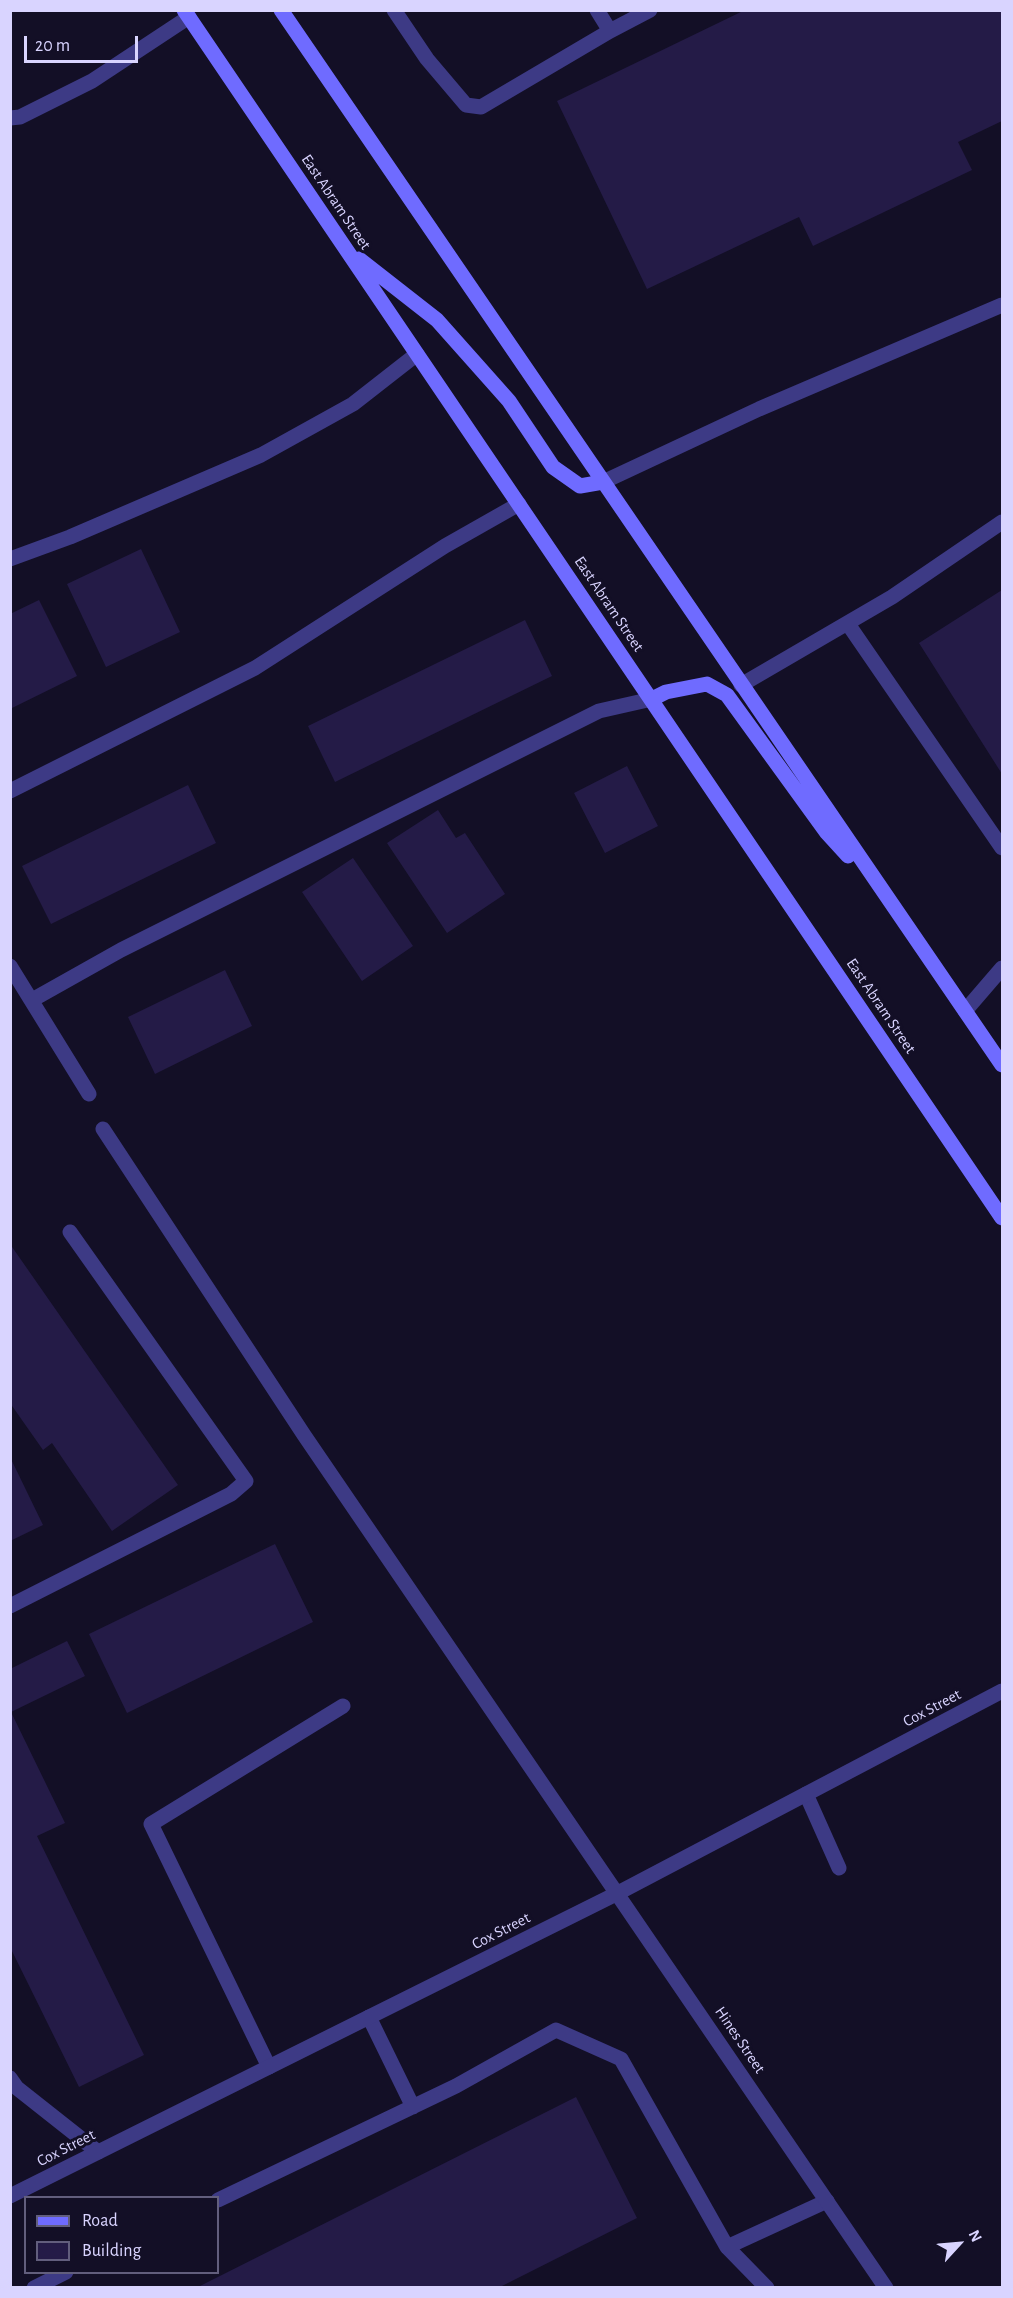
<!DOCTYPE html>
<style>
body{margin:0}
#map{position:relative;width:1013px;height:2298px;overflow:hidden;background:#130f26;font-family:"Alegreya Sans",sans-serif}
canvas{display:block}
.frame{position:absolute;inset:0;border:12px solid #d9d4ff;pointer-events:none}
.legend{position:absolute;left:24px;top:2196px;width:195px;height:78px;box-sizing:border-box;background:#130f26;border:2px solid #625e7d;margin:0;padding:8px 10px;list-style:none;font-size:18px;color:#d9d4ff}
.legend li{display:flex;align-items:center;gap:12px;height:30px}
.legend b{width:30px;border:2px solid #625e7d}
.north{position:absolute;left:929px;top:2214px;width:60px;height:60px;-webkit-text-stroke:4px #130f26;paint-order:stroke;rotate:64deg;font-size:16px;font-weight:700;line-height:24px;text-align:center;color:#d9d4ff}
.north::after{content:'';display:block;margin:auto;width:21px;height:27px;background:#d9d4ff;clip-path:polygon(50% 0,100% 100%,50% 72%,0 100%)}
.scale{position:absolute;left:24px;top:36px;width:114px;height:27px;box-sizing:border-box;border:3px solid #d9d4ff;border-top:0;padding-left:8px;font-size:18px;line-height:21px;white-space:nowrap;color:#d9d4ff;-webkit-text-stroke:4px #130f26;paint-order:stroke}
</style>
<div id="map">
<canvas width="1013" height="2298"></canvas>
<div class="frame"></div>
<ul class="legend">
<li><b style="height:8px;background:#6f6bff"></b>Road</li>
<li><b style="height:16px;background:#241b47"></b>Building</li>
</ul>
<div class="north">N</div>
<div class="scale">20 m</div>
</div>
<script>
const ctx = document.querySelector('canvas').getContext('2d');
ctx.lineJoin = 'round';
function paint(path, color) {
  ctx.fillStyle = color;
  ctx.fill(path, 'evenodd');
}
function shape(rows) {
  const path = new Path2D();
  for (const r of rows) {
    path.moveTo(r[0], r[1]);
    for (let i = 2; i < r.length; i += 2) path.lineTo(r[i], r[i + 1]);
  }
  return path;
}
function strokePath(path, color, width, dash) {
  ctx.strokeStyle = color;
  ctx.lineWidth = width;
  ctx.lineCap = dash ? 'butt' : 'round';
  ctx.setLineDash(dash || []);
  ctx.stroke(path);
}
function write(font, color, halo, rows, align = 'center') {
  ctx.font = font + ' "Alegreya Sans",sans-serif';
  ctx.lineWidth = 6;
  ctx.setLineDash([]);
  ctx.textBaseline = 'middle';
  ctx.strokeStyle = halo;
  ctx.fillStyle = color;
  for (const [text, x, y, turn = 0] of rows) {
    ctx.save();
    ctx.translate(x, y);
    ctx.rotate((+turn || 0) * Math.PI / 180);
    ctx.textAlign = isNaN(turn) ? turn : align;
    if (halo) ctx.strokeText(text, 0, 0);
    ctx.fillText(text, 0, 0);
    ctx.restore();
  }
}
paint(shape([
 [745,10,1002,10,1002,121,958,142,972,170,813,246,799,217,647,289,557,101],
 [141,549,180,632,106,667,67,584],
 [1002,590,1002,774,919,643],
 [39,600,77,676,10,709,10,614],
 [525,620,552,676,335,782,308,726],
 [627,766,658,826,605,853,574,793],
 [188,785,216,843,51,924,22,866],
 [438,810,456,838,465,833,505,894,447,933,387,843],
 [353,858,413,946,362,981,302,892],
 [225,970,252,1026,155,1074,128,1017],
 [10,1244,178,1485,112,1531,52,1443,43,1450,10,1403],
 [10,1457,43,1525,10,1541],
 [275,1544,313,1622,127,1713,89,1634],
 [67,1641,85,1676,11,1712,65,1823,37,1836,144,2055,79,2087,10,1947,10,1669],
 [576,2097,637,2218,498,2288,196,2288]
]), '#241b47');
strokePath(shape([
 [394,10,427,59,466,105,481,107,610,31],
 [597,10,610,31,650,10],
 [10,118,20,117,92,81,189,17],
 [603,482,759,409,1002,305],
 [10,559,70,537,261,455,353,404,417,354],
 [848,624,1002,848],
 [741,685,892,597,1002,522],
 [10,791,255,668,445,546,519,504],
 [10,966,89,1094],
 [32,1000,121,950,599,711,652,699],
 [965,1011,1002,968],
 [10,1606,231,1494,246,1481,70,1232],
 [806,1794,839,1868],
 [369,2017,413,2107],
 [269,2067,151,1824,343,1706],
 [10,2078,17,2088,98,2152],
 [218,2200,456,2086,556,2030,621,2059,727,2247,767,2288],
 [727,2247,827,2201],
 [34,2288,66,2272]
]), '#3d3a85', 15);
strokePath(shape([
 [103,1129,304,1435,886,2288],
 [10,2196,618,1893,1002,1691]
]), '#3d3a85', 15);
strokePath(shape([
 [184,10,1002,1218],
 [281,10,1002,1065],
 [359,259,437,320,509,401,553,467,580,486,603,482],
 [652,699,666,692,707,684,727,695,827,833,848,856]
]), '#6f6bff', 15);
write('16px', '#d9d4ff', '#130f26', [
 ["East Abram Street",336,202,56],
 ["East Abram Street",609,604,56],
 ["East Abram Street",881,1006,56],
 ["Cox Street",932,1708,-28],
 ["Cox Street",501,1931,-27],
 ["Hines Street",740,2040,56],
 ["Cox Street",66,2148,-27]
]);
</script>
